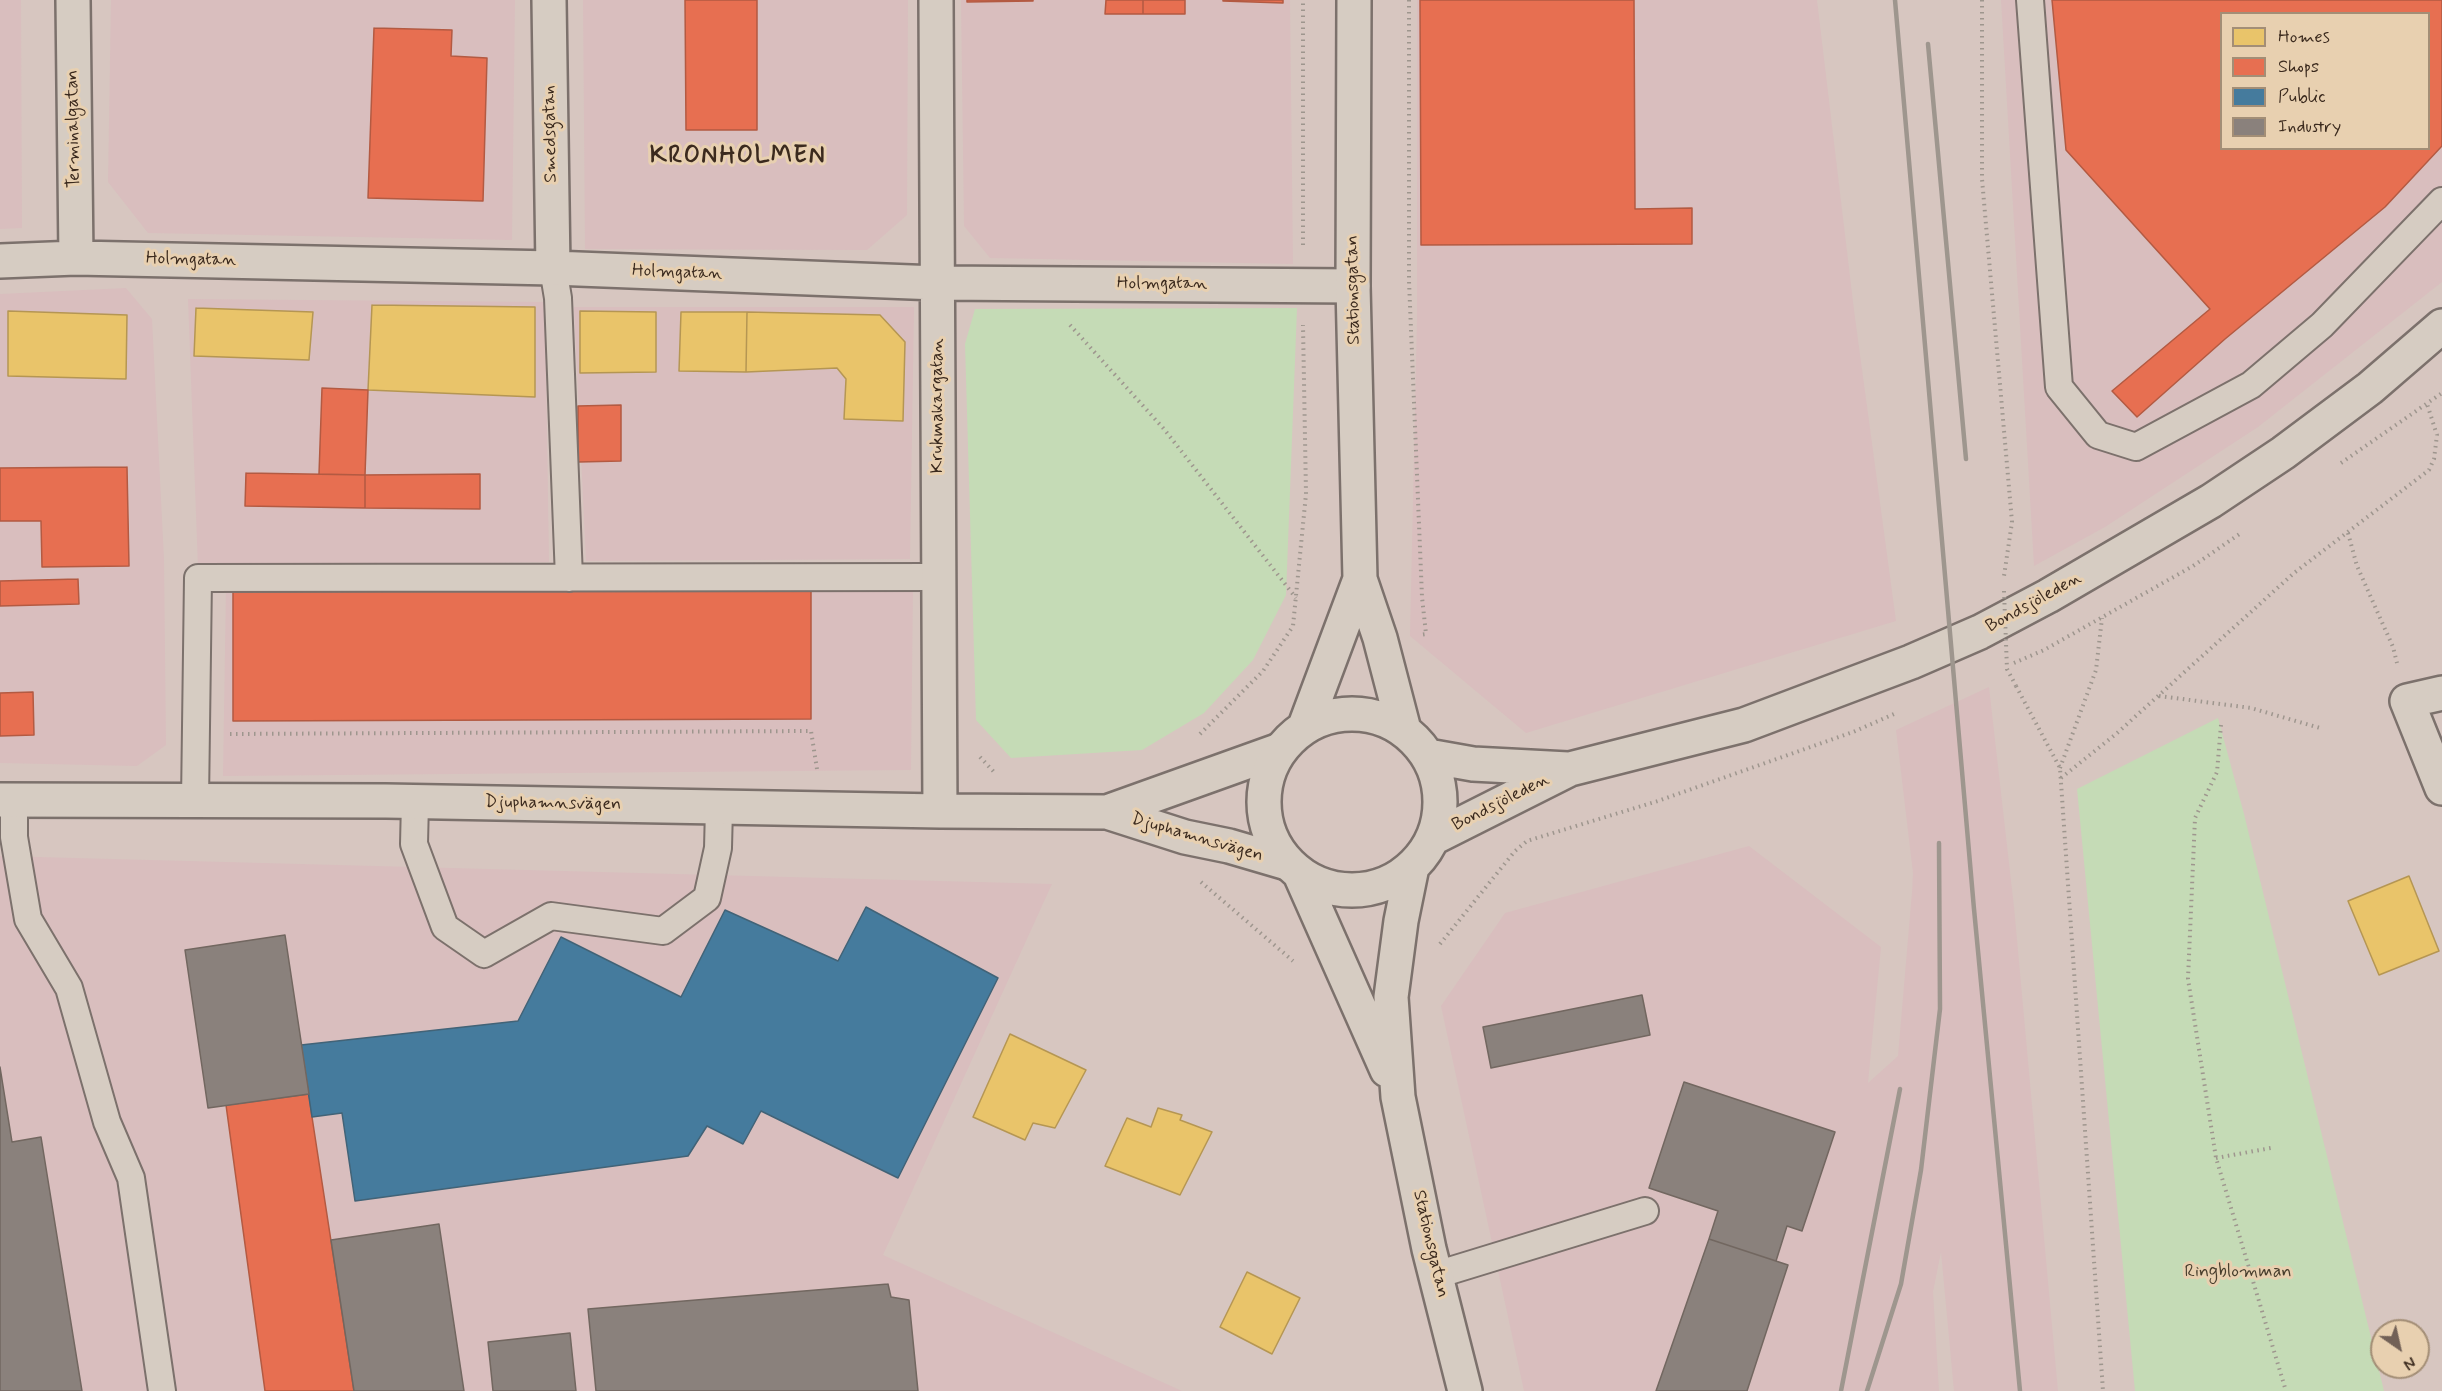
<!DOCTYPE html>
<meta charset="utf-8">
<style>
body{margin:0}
#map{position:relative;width:2442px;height:1391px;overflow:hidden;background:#d7c6c0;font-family:Mynerve,sans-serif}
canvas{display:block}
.legend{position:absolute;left:2220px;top:12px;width:210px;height:138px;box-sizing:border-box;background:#e8d0b0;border:2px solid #a38e76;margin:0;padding:8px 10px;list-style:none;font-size:18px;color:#3b2a1e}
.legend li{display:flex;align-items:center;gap:12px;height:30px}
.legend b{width:30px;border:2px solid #a38e76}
.north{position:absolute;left:2370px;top:1319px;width:60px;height:60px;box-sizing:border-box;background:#e8d0b0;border:2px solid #a38e76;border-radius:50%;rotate:146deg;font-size:16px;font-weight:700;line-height:24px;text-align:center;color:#3b2a1e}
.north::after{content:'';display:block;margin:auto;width:21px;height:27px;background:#726157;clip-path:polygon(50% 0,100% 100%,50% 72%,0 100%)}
</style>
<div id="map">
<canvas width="2442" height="1391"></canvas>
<ul class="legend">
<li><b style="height:16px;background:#e9c46a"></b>Homes</li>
<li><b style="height:16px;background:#e76f51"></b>Shops</li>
<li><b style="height:16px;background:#457b9d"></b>Public</li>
<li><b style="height:16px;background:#8a817c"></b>Industry</li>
</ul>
<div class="north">N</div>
</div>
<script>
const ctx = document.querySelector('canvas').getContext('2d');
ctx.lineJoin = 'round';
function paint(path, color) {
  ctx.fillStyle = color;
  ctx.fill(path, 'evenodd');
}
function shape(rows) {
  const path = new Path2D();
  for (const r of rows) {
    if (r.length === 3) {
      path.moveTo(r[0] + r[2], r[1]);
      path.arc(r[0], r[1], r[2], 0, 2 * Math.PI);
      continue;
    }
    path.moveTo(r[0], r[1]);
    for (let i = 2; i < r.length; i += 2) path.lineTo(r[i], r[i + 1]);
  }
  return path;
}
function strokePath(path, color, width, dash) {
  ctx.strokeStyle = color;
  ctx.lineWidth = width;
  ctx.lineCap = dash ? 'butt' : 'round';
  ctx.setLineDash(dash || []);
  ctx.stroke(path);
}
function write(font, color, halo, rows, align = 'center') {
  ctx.font = font + ' Mynerve,sans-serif';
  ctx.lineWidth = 6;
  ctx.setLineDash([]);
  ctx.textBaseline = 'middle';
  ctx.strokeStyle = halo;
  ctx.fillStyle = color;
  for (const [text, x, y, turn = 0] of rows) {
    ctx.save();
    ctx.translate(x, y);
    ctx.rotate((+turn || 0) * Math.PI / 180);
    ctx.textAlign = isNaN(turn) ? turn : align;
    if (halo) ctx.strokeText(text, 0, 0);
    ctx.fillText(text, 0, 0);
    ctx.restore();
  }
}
paint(shape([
 [0,0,21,0,22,228,0,229],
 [111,0,515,0,512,240,148,233,108,182],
 [583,0,908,0,907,215,867,250,585,249],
 [961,0,1290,0,1293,264,990,258,964,226],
 [1417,0,1817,0,1854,310,1896,621,1526,733,1410,636,1417,318],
 [2001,0,2442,0,2442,282,2258,427,2105,527,2034,566],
 [2222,14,2428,14,2428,148,2222,148],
 [126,288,152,319,164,559,166,745,137,766,0,763,0,294],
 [188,299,545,302,549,562,198,568],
 [574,307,914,307,910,559,586,561],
 [913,586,911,770,223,776,226,587],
 [1989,687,2014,907,2058,1391,1954,1391,1941,1252,1933,1292,1939,1391,1524,1391,1441,1006,1505,913,1749,846,1881,947,1868,1083,1898,1056,1912,892,1913,873,1896,730],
 [0,856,1052,884,883,1255,1182,1391,0,1391]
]), '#d9bebe');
paint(shape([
 [1297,308,1286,595,1253,660,1204,713,1142,750,1011,758,976,720,965,344,975,309],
 [2218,718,2244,814,2384,1391,2135,1391,2077,789]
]), '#c5dbb6');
const homes = shape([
 [372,305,535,307,535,397,368,390,372,305],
 [196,308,313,312,309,360,194,356,196,308],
 [8,311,127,315,126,379,8,376,8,311],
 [580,311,656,312,656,372,580,373,580,311],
 [681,312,747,312,746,372,679,371,681,312],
 [747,312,880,315,905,342,903,421,844,419,846,379,837,368,746,372,747,312],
 [2409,876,2439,951,2379,975,2348,901,2409,876],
 [1010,1034,1086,1070,1055,1128,1033,1123,1025,1140,973,1117,1010,1034],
 [1158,1108,1182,1115,1180,1120,1212,1132,1180,1195,1105,1166,1127,1118,1151,1127,1158,1108],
 [1247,1272,1300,1298,1272,1354,1220,1327,1247,1272]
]);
paint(homes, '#e9c46a');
strokePath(homes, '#b59653', 1.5);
const shops = shape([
 [685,0,757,0,757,130,686,130,685,0],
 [967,0,1033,0,1033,1,967,2,967,0],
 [1106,0,1143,0,1143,14,1105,14,1106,0],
 [1143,0,1185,0,1185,14,1143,14,1143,0],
 [1283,0,1283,3,1223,1,1223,0,1283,0],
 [1420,0,1634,0,1635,209,1692,208,1692,244,1421,245,1420,0],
 [2052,0,2442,0,2442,146,2385,207,2225,339,2137,417,2112,391,2210,309,2066,150,2052,0],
 [2222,14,2428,14,2428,148,2222,148,2222,14],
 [374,28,452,30,451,56,487,58,483,201,368,198,374,28],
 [322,388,368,390,365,475,319,474,322,388],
 [621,405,621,461,578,462,578,406,621,405],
 [127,467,129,566,42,567,41,521,0,521,0,468,127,467],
 [246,473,365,475,365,508,245,506,246,473],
 [480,474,480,509,365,508,365,475,480,474],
 [78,579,79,604,0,606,0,581,78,579],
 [811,590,811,719,233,721,233,592,811,590],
 [33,692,34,735,0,736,0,693,33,692],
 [309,1094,312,1117,354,1391,265,1391,226,1105,309,1094]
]);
paint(shops, '#e76f51');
strokePath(shops, '#b35a42', 1.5);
const public = shape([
 [866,907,998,978,898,1178,761,1111,743,1144,707,1126,688,1156,355,1201,342,1113,312,1117,301,1045,518,1021,561,937,681,997,725,910,838,961,866,907]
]);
paint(public, '#457b9d');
strokePath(public, '#426377', 1.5);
const industry = shape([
 [285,935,309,1094,208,1108,185,950,285,935],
 [1642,995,1650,1035,1491,1068,1483,1027,1642,995],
 [0,1067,12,1142,41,1137,82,1391,0,1391,0,1067],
 [1684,1082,1835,1132,1802,1231,1787,1226,1776,1261,1709,1239,1718,1211,1649,1188,1684,1082],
 [439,1224,464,1391,354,1391,331,1240,439,1224],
 [1709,1239,1788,1265,1747,1391,1656,1391,1709,1239],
 [888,1284,891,1297,909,1300,918,1391,596,1391,588,1309,888,1284],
 [570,1333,576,1391,493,1391,488,1342,570,1333]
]);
paint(industry, '#8a817c');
strokePath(industry, '#726760', 1.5);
const lane = shape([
 [2030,0,2059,387,2098,435,2136,447,2251,385,2322,325,2442,201],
 [553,268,558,298,569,578],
 [14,800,14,837,28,919,69,988,107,1122,131,1178,162,1391],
 [195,801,198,578,938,577],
 [415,802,414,844,445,927,484,954,551,916,663,931,707,898,718,848,719,808],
 [1436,1275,1645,1211]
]);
const street = shape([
 [73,0,76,258],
 [549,0,553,268],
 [936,0,940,811],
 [0,261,76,258,553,268,937,283,1353,286],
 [2442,693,2407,701,2442,788],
 [0,800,386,801,940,811,1107,812,1185,837,1229,846,1287,863],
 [1107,812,1280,750]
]);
const secondary = shape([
 [1354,0,1353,286,1360,579,1380,638,1404,730],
 [1352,802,88],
 [1305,726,1360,579],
 [1428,756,1473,764,1568,769],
 [1433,838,1570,769,1744,725,1911,662,1980,632,2048,596,2211,501,2283,453,2370,388,2442,326],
 [1412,867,1401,921,1391,997,1398,1097,1429,1249,1465,1391],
 [1300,874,1387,1070]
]);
strokePath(lane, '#7c716c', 30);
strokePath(street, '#7c716c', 38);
strokePath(secondary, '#7c716c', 38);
strokePath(shape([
 [1409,0,1409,281,1422,597,1426,634,1419,635],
 [1982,0,1982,179,2012,522,2004,576],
 [1303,245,1303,0],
 [1070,325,1164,429,1296,598],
 [2341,463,2442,393],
 [2348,533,2357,566,2393,647,2397,663],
 [2014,663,2044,650,2193,566,2241,533],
 [2016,686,2060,768,2103,1391],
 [2159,696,2251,708,2320,728],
 [2221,725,2217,772,2195,818,2188,979,2216,1158,2286,1391],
 [230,734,811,731,817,769],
 [1200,734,1263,671,1293,626,1306,494,1303,325],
 [980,757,994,772],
 [2060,768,2096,670,2102,618],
 [2061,778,2116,734,2294,573,2429,470,2434,459,2437,435,2427,404],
 [1201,882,1293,961],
 [1440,944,1515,851,1527,841,1658,801,1853,732,1894,714],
 [2216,1158,2271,1148]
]), '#9e968e', 4, [1.5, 4.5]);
strokePath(lane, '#d6ccc2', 26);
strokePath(street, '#d6ccc2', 33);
strokePath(secondary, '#d6ccc2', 33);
strokePath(shape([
 [1895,0,1974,909,2020,1391],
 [1928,44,1966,459],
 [1841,1391,1900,1089],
 [1867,1391,1901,1284,1921,1170,1940,1009,1939,843]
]), '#9e968e', 4.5);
strokePath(shape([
 [2004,591,2007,669,2016,686]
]), '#9e968e', 4, [1.5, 4.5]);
write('18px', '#3b2a1e', '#e8d0b0', [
 ["Terminalgatan",74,129,-91],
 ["Smedsgatan",551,134,-91],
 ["Holmgatan",191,260,1],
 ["Holmgatan",677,273,2],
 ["Holmgatan",1162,284],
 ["Stationsgatan",1354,290,-91],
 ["Krukmakargatan",938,406,-90],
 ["Bondsjöleden",2034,603,-29],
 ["Bondsjöleden",1501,803,-27],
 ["Djuphamnsvägen",553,804,1],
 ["Djuphamnsvägen",1197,838,16],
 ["Stationsgatan",1430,1244,77]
]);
write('18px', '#473d2c', '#e8d0b0', [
 ["Ringblomman",2238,1272]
]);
ctx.letterSpacing = '1.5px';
write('bold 24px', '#3b2a1e', '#e8d0b0', [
 ["KRONHOLMEN",738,157]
]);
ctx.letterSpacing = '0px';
</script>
